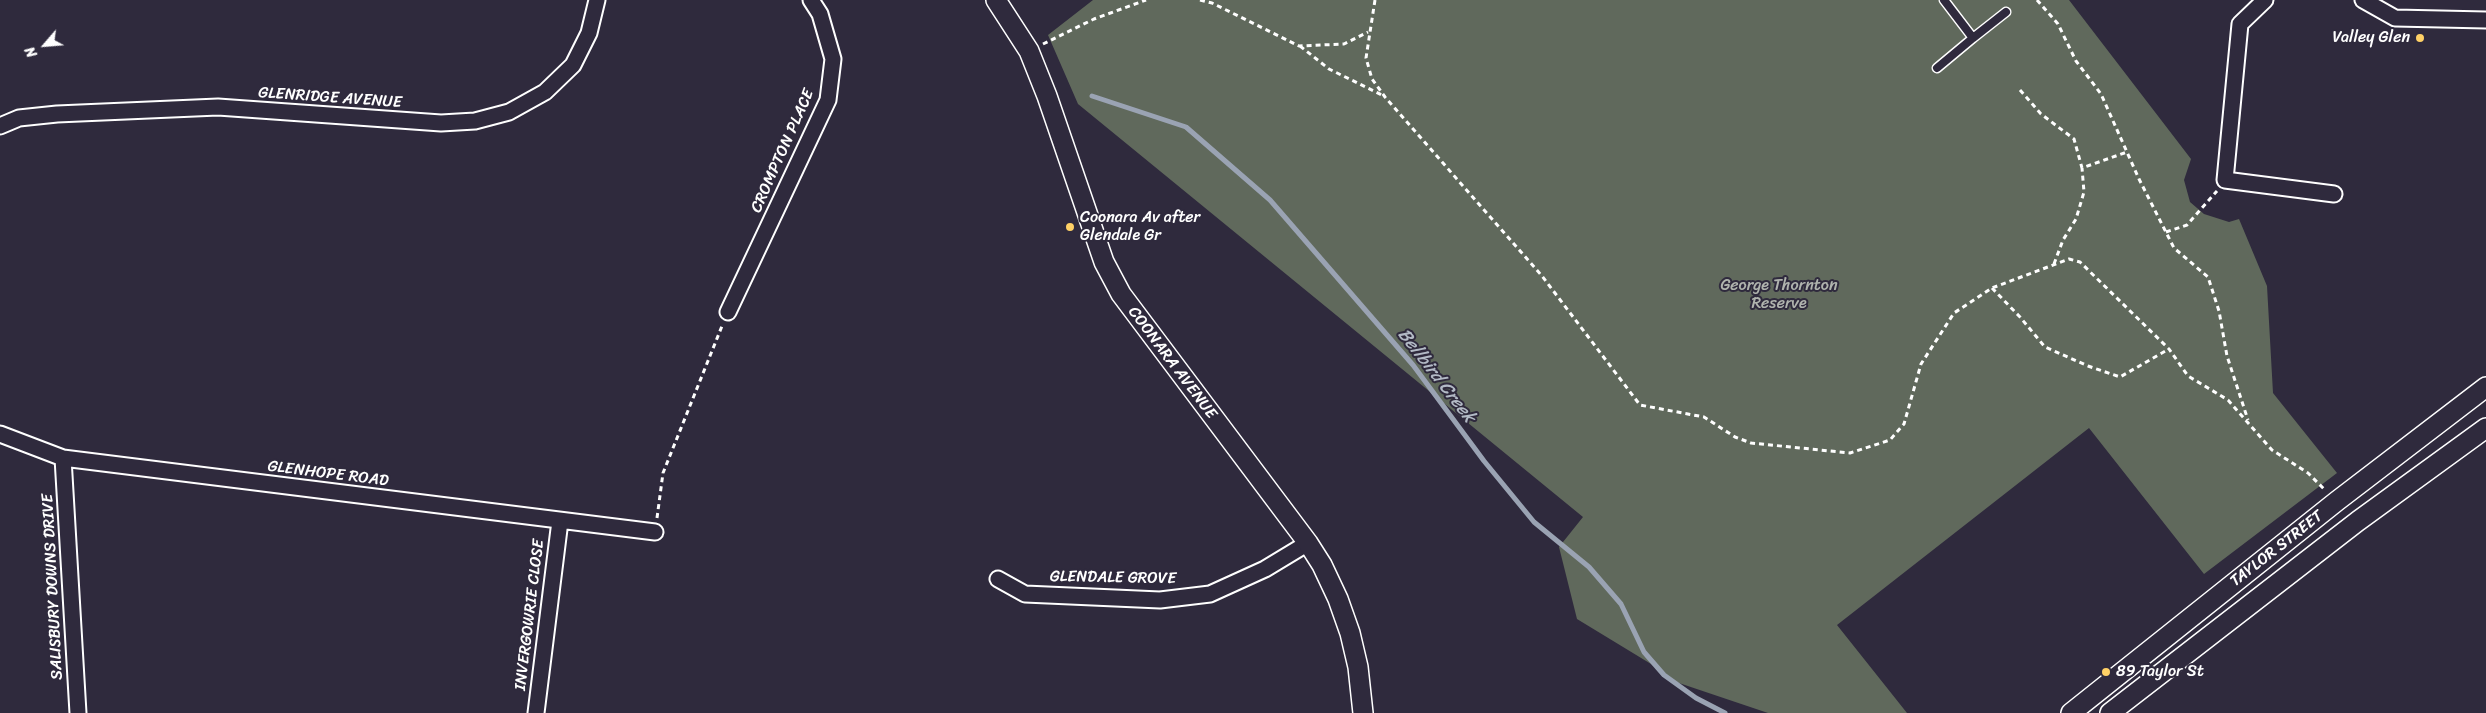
<!DOCTYPE html>
<style>
body{margin:0}
#map{position:relative;width:2486px;height:713px;overflow:hidden;background:#2f2a3d;font-family:Sriracha,sans-serif}
canvas{display:block}
.north{position:absolute;left:20px;top:20px;width:50px;height:50px;-webkit-text-stroke:4px #2f2a3d;paint-order:stroke;rotate:243deg;font-size:14px;font-weight:700;line-height:20px;text-align:center;color:#fff}
.north::after{content:'';display:block;margin:auto;width:18px;height:22px;background:#fff;clip-path:polygon(50% 0,100% 100%,50% 72%,0 100%)}
</style>
<div id="map">
<canvas width="2486" height="713"></canvas>
<div class="north">N</div>
</div>
<script>
const ctx = document.querySelector('canvas').getContext('2d');
ctx.lineJoin = 'round';
function paint(path, color) {
  ctx.fillStyle = color;
  ctx.fill(path, 'evenodd');
}
function shape(rows) {
  const path = new Path2D();
  for (const r of rows) {
    path.moveTo(r[0], r[1]);
    for (let i = 2; i < r.length; i += 2) path.lineTo(r[i], r[i + 1]);
  }
  return path;
}
function strokePath(path, color, width, dash) {
  ctx.strokeStyle = color;
  ctx.lineWidth = width;
  ctx.lineCap = dash ? 'butt' : 'round';
  ctx.setLineDash(dash || []);
  ctx.stroke(path);
}
function write(font, color, halo, rows, align = 'center') {
  ctx.font = font + ' Sriracha,sans-serif';
  ctx.lineWidth = 4;
  ctx.setLineDash([]);
  ctx.textBaseline = 'middle';
  ctx.strokeStyle = halo;
  ctx.fillStyle = color;
  for (const [text, x, y, turn = 0] of rows) {
    ctx.save();
    ctx.translate(x, y);
    ctx.rotate((+turn || 0) * Math.PI / 180);
    ctx.textAlign = isNaN(turn) ? turn : align;
    if (halo) ctx.strokeText(text, 0, 0);
    ctx.fillText(text, 0, 0);
    ctx.restore();
  }
}
paint(shape([
 [1093,0,2069,0,2191,159,2184,180,2190,202,2204,214,2229,222,2239,219,2267,286,2273,393,2337,473,2204,574,2089,428,1837,625,1907,713,1768,713,1673,681,1651,664,1577,619,1559,547,1583,517,1078,104,1048,35]
]), '#60695c');
strokePath(shape([
 [1092,96,1186,127,1270,200,1413,365,1484,461,1534,522,1589,567,1621,604,1644,652,1664,675,1696,698,1725,713]
]), '#9aa3b3', 5);
const service = shape([
 [1973,38,2006,12],
 [1937,68,1973,38,1944,0]
]);
const minor = shape([
 [2265,0,2240,24,2225,180,2334,194],
 [2363,0,2395,18,2486,20],
 [0,126,19,118,57,114,218,107,441,123,475,121,509,112,545,92,573,65,589,33,597,0],
 [728,312,828,100,833,59,820,14,811,0],
 [0,434,63,458,655,532],
 [63,458,78,713],
 [998,579,1025,594,1160,600,1210,594,1265,569,1308,543],
 [536,713,560,521]
]);
const tertiary = shape([
 [996,0,1029,51,1047,96,1104,262,1121,294,1308,543,1322,565,1338,599,1350,633,1358,667,1363,713],
 [2071,713,2337,501,2486,387],
 [2110,713,2358,521,2486,428]
]);
strokePath(service, '#fff', 11);
strokePath(minor, '#fff', 19);
strokePath(tertiary, '#fff', 22);
strokePath(shape([
 [1200,0,1212,3,1299,46,1344,44,1368,32],
 [1375,0,1366,58,1372,79,1385,97,1542,276,1640,405,1704,417,1735,437,1751,443,1850,453,1890,440,1904,424,1921,364,1954,313,1992,288,2069,259,2080,262,2169,349,2188,376,2228,400,2272,450,2308,473,2324,489],
 [2037,0,2058,24,2076,61,2101,94,2139,179,2174,248,2208,277,2219,311,2227,356,2248,420],
 [1043,44,1094,19,1146,0],
 [1300,46,1329,69,1384,96],
 [2020,90,2041,114,2074,139,2082,168,2127,152],
 [2166,232,2187,225,2217,191],
 [2054,264,2063,240,2076,219,2084,192,2082,168],
 [1992,288,2020,317,2045,347,2088,366,2120,377,2169,349],
 [657,518,663,473,722,326]
]), '#fff', 3, [5, 4]);
strokePath(service, '#2f2a3d', 8);
strokePath(minor, '#2f2a3d', 15);
strokePath(tertiary, '#2f2a3d', 19);
for (const [x, y, r, color] of [
 [2420,38,5,"#ffd166"],
 [1070,227,5,"#ffd166"],
 [2106,672,5,"#ffd166"]
]) {
  const dot = new Path2D();
  dot.arc(x, y, r, 0, 2 * Math.PI);
  ctx.fillStyle = color;
  ctx.fill(dot);
  strokePath(dot, '#2f2a3d', 2);
}
write('16px', '#fff', '#2f2a3d', [
 ["Valley Glen",2410,38,"right"],
 ["Coonara Av after",1080,218],
 ["Glendale Gr",1080,236],
 ["89 Taylor St",2116,672]
], 'left');
write('16px', '#fff', '#2f2a3d', [
 ["GLENRIDGE AVENUE",330,98,4],
 ["CROMPTON PLACE",783,151,-66],
 ["COONARA AVENUE",1172,363,53],
 ["GLENHOPE ROAD",328,474,7],
 ["TAYLOR STREET",2277,549,-38],
 ["GLENDALE GROVE",1113,578,1],
 ["SALISBURY DOWNS DRIVE",53,587,-93],
 ["INVERGOWRIE CLOSE",530,615,-83]
]);
write('16px', '#b0b4ae', '#2f2a3d', [
 ["George Thornton",1779,286],
 ["Reserve",1779,304]
]);
write('italic 18px', '#b3bac6', '#2f2a3d', [
 ["Bellbird Creek",1436,376,52]
]);
</script>
